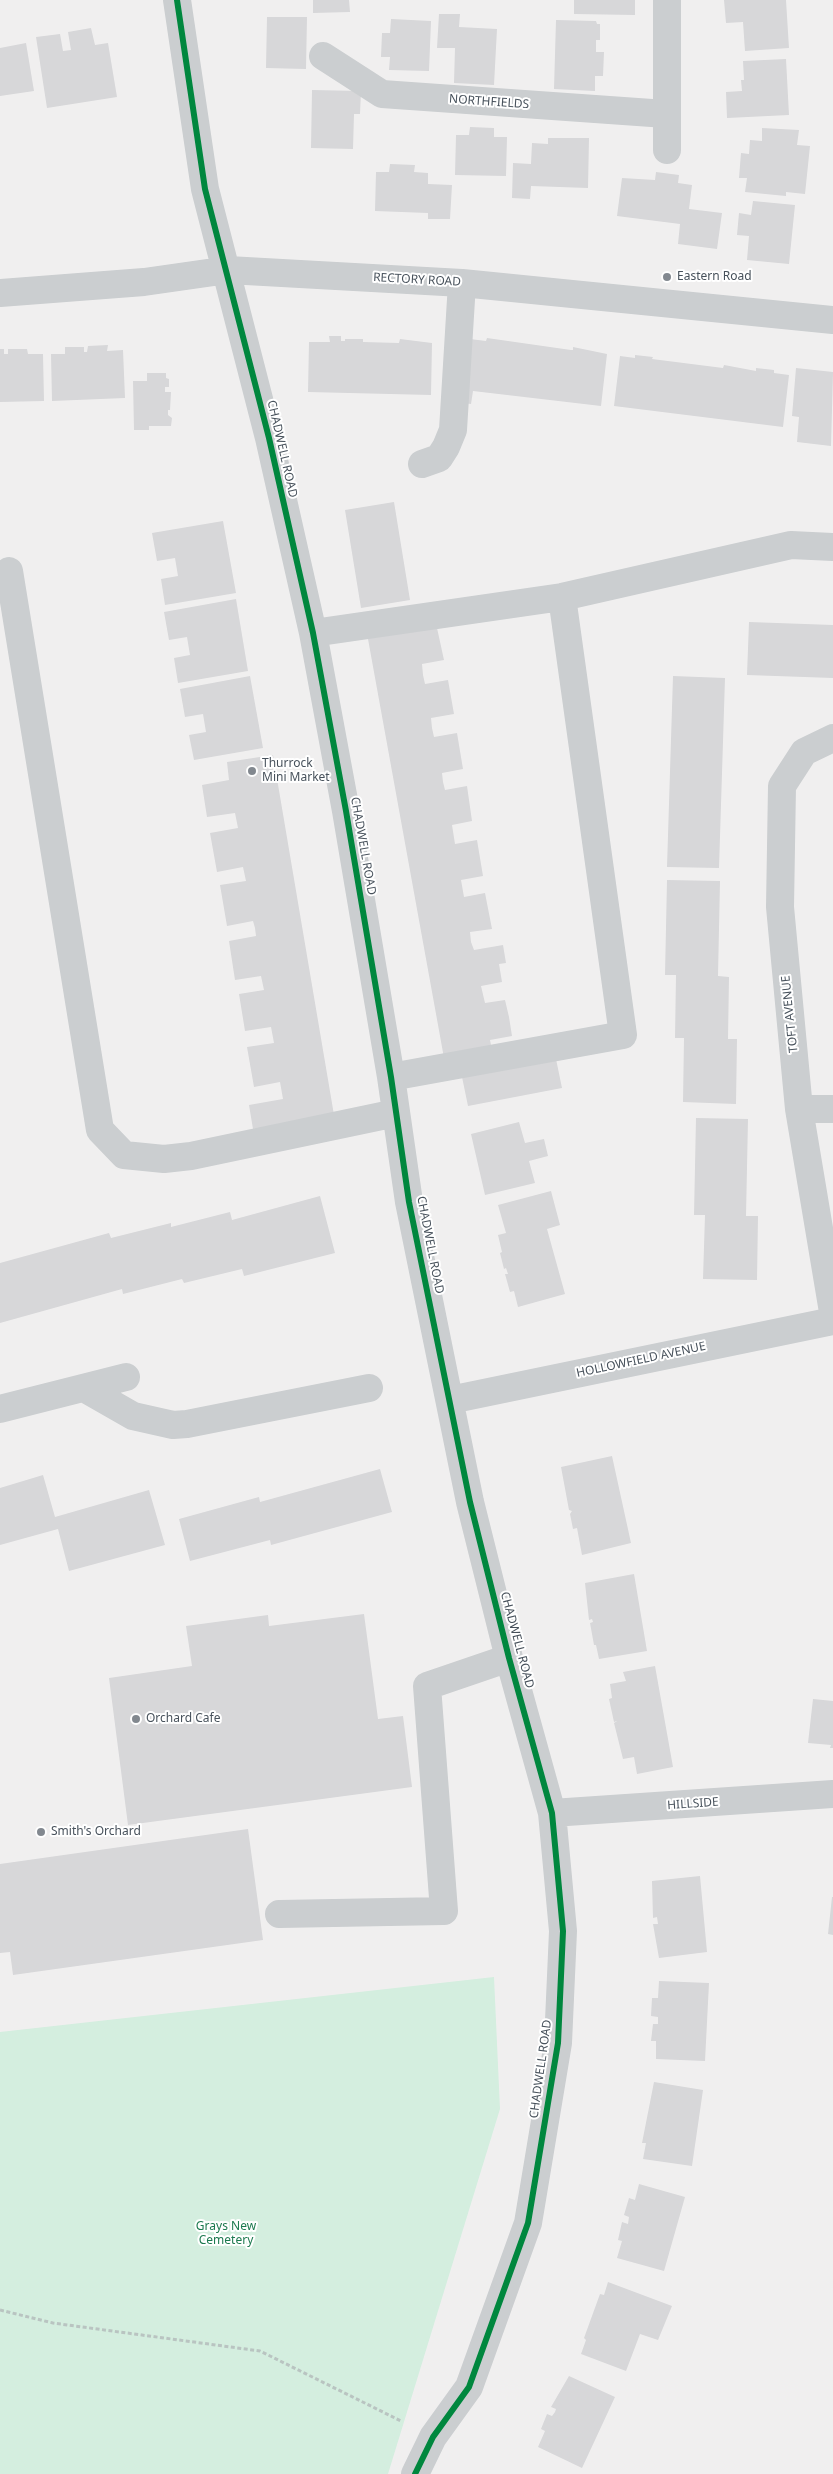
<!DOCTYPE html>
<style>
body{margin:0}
canvas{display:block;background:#f0efef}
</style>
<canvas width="833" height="2474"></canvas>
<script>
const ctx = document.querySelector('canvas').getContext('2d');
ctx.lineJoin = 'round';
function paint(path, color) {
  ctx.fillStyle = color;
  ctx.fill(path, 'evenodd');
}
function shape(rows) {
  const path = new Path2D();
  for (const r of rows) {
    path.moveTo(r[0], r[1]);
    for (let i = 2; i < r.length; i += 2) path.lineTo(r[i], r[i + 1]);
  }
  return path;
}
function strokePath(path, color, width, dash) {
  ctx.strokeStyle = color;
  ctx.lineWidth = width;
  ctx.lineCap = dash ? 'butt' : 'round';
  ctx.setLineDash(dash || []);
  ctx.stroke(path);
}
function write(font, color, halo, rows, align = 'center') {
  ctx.font = font + ' "Noto Sans",sans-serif';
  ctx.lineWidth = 4;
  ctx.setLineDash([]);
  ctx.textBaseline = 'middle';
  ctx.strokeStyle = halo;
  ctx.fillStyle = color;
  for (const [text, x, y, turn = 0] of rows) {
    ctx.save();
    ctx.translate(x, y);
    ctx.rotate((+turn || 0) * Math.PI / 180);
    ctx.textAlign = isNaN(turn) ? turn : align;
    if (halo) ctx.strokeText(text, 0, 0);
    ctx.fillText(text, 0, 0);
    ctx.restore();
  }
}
paint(shape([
 [494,1977,500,2109,388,2474,0,2474,0,2032]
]), '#d4eedf');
paint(shape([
 [313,0,349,0,350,12,313,13],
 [574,0,635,0,635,15,574,14],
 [724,0,786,0,789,48,745,51,743,22,726,23],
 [439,14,460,14,459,27,497,29,494,85,454,83,455,48,437,48],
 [267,17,307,17,306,69,266,68],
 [391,19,431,21,429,71,389,70,390,57,381,57,382,33,390,33],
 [556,20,596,21,597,24,600,24,600,40,596,40,596,52,604,52,603,76,595,76,595,91,554,89],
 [91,28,95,45,108,43,117,97,47,108,36,37,60,34,63,51,71,50,68,32],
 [26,43,34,91,0,96,0,48],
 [786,59,789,115,727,118,726,92,742,91,741,80,744,80,743,61],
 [312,90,361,91,360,114,354,114,353,149,311,148],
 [470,127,494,128,494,137,507,137,506,176,455,175,456,135,469,135],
 [762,128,799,130,797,145,810,146,805,194,786,192,786,196,745,192,747,178,739,178,741,153,749,154,750,140,762,141],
 [548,138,589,138,588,188,531,186,530,199,512,198,513,163,531,164,532,143,548,144],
 [390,164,415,165,414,172,428,173,428,184,452,185,450,219,428,219,428,213,375,211,376,172,389,172],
 [656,172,679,175,678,183,692,185,689,209,722,213,717,249,678,244,680,224,617,216,622,178,655,180],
 [753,201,795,205,789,264,747,260,749,236,737,235,739,213,751,215],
 [329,336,341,336,341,341,345,341,345,339,363,339,363,342,399,343,400,339,432,343,431,395,308,392,309,342,330,342],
 [487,338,571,350,573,350,573,347,607,354,601,406,473,391,471,404,456,402,470,339,486,341],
 [108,345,107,351,123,350,125,398,52,401,51,354,65,354,65,347,84,347,84,352,87,352,88,346],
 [0,349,4,349,4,354,8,354,8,349,27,349,28,354,43,354,44,401,0,402],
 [635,355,653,357,652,359,723,368,724,365,756,371,756,368,774,370,774,373,789,375,783,427,614,406,620,356,635,358],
 [796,368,833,372,831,446,797,442,799,417,792,416],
 [147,373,166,373,166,378,169,379,169,387,165,387,165,392,171,392,170,410,168,410,168,415,172,418,171,426,149,426,149,430,134,430,133,381,147,381],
 [394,502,410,600,361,608,345,510],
 [223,521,236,593,165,605,161,579,178,576,175,558,157,561,152,533],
 [236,599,248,671,178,683,174,658,190,655,187,637,169,640,164,612],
 [749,622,833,625,833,678,747,675],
 [366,628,437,628,444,660,422,664,423,675,425,684,448,680,454,714,431,718,432,728,434,737,457,733,463,769,442,773,443,782,445,790,467,786,472,821,452,825,455,844,477,840,483,876,461,880,464,897,485,893,492,929,470,932,471,942,474,950,503,945,506,963,499,964,502,982,481,986,485,1003,505,1000,509,1017,512,1036,490,1040,492,1050,444,1058],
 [250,676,263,748,194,760,189,735,206,732,203,714,185,717,180,689],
 [673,676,725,678,719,868,667,867],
 [273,755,334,1115,253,1129,249,1105,283,1099,280,1082,254,1087,247,1047,274,1043,271,1027,245,1031,239,994,264,990,261,976,235,980,229,941,256,936,255,928,253,921,227,926,220,885,246,881,243,867,217,872,210,833,238,828,235,813,207,817,202,785,229,780,227,762],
 [667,880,720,881,718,976,729,977,728,1039,737,1039,736,1104,683,1102,684,1038,675,1038,676,975,665,975],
 [556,1059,562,1088,468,1106,462,1077],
 [696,1118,748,1119,746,1216,758,1216,757,1280,703,1279,705,1215,694,1215],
 [519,1122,525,1143,544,1139,548,1156,529,1161,535,1183,485,1195,471,1134],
 [551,1191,560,1225,547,1229,565,1294,518,1307,514,1291,510,1292,505,1274,508,1274,506,1268,504,1269,500,1253,502,1252,498,1235,506,1233,498,1205],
 [320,1196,335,1253,244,1276,242,1269,184,1283,182,1279,123,1294,122,1289,0,1323,0,1263,109,1233,111,1238,171,1223,171,1227,230,1212,232,1220],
 [612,1456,631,1543,582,1555,577,1528,573,1529,570,1514,572,1511,569,1510,561,1467],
 [380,1469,392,1512,271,1545,270,1540,190,1561,179,1519,259,1497,260,1502],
 [43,1475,55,1517,149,1490,165,1545,69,1571,58,1529,0,1545,0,1488],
 [634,1574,647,1651,599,1659,596,1645,594,1645,590,1623,593,1622,592,1619,589,1620,585,1583],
 [364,1614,378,1719,403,1716,412,1787,128,1825,109,1678,192,1666,186,1626,268,1615,269,1626],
 [655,1666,673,1767,637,1774,634,1757,623,1759,614,1723,617,1721,614,1722,609,1699,612,1698,610,1684,626,1681,623,1672],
 [813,1699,833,1701,833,1748,830,1748,831,1745,808,1743],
 [248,1829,263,1940,13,1975,10,1952,0,1953,0,1864],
 [700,1876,707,1952,659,1958,653,1924,658,1924,657,1917,653,1918,652,1881],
 [832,1897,833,1897,833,1935,828,1934],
 [659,1981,709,1983,705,2061,656,2059,656,2041,651,2041,653,2024,658,2024,658,2017,651,2016,652,1998,658,1998],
 [654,2082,703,2090,692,2166,643,2159,646,2143,642,2143],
 [639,2184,685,2197,664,2271,617,2258,622,2241,618,2240,622,2222,628,2224,629,2217,624,2215,629,2198,635,2200],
 [608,2282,672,2306,658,2340,640,2334,626,2371,581,2354,586,2340,584,2338,600,2294,604,2295],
 [569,2376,615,2397,582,2468,538,2447,545,2431,541,2429,547,2414,552,2416,555,2412,556,2409,551,2407]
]), '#d7d7d9');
strokePath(shape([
 [0,2310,53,2323,260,2351,401,2421]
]), '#b9c4c1', 3, [4, 2.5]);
strokePath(shape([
 [177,0,205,189,269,438,313,633,346,811,391,1077,409,1202,470,1502,509,1658,552,1813,563,1931,558,2043,528,2223,469,2387,433,2437,415,2474],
 [323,56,382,94,666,114],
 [667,150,667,0],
 [0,293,144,282,228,270,462,283,833,320],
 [422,464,439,458,446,447,453,430,462,283],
 [9,571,100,1130,124,1155,164,1159,191,1156,396,1113],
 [313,633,562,597,791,545,833,547],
 [833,738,804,752,782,786,780,907,799,1109,833,1312],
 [391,1077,623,1035,562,597],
 [799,1109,833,1109],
 [84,1388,133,1416,173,1425,187,1424,369,1388],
 [450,1400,833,1321],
 [0,1409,126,1377],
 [552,1813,833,1794],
 [279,1914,444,1911,427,1686,509,1658]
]), '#cbced0', 28);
strokePath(shape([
 [177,0,205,189,269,438,313,633,346,811,391,1077,409,1202,470,1502,509,1658,552,1813,563,1931,558,2043,528,2223,469,2387,433,2437,415,2474]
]), '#00873e', 6);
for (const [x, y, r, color] of [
 [667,277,5,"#82888f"],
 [252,771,5,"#82888f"],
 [136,1719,5,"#82888f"],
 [41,1832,5,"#82888f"]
]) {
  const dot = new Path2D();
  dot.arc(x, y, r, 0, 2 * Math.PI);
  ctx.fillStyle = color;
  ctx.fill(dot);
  strokePath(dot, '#fff', 2);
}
write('12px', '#47515b', '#fff', [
 ["NORTHFIELDS",489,102,4],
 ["RECTORY ROAD",417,280,3],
 ["CHADWELL ROAD",282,449,77],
 ["CHADWELL ROAD",363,846,80],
 ["TOFT AVENUE",790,1014,-96],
 ["CHADWELL ROAD",430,1245,79],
 ["HOLLOWFIELD AVENUE",641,1360,-12],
 ["CHADWELL ROAD",517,1640,75],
 ["HILLSIDE",693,1804,-4],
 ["CHADWELL ROAD",541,2069,-82]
]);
write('12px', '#47515b', '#fff', [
 ["Eastern Road",677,277],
 ["Thurrock",262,764],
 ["Mini Market",262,778],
 ["Orchard Cafe",146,1719],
 ["Smith's Orchard",51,1832]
], 'left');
write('12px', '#1b794e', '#fff', [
 ["Grays New",226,2227],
 ["Cemetery",226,2241]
]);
</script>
